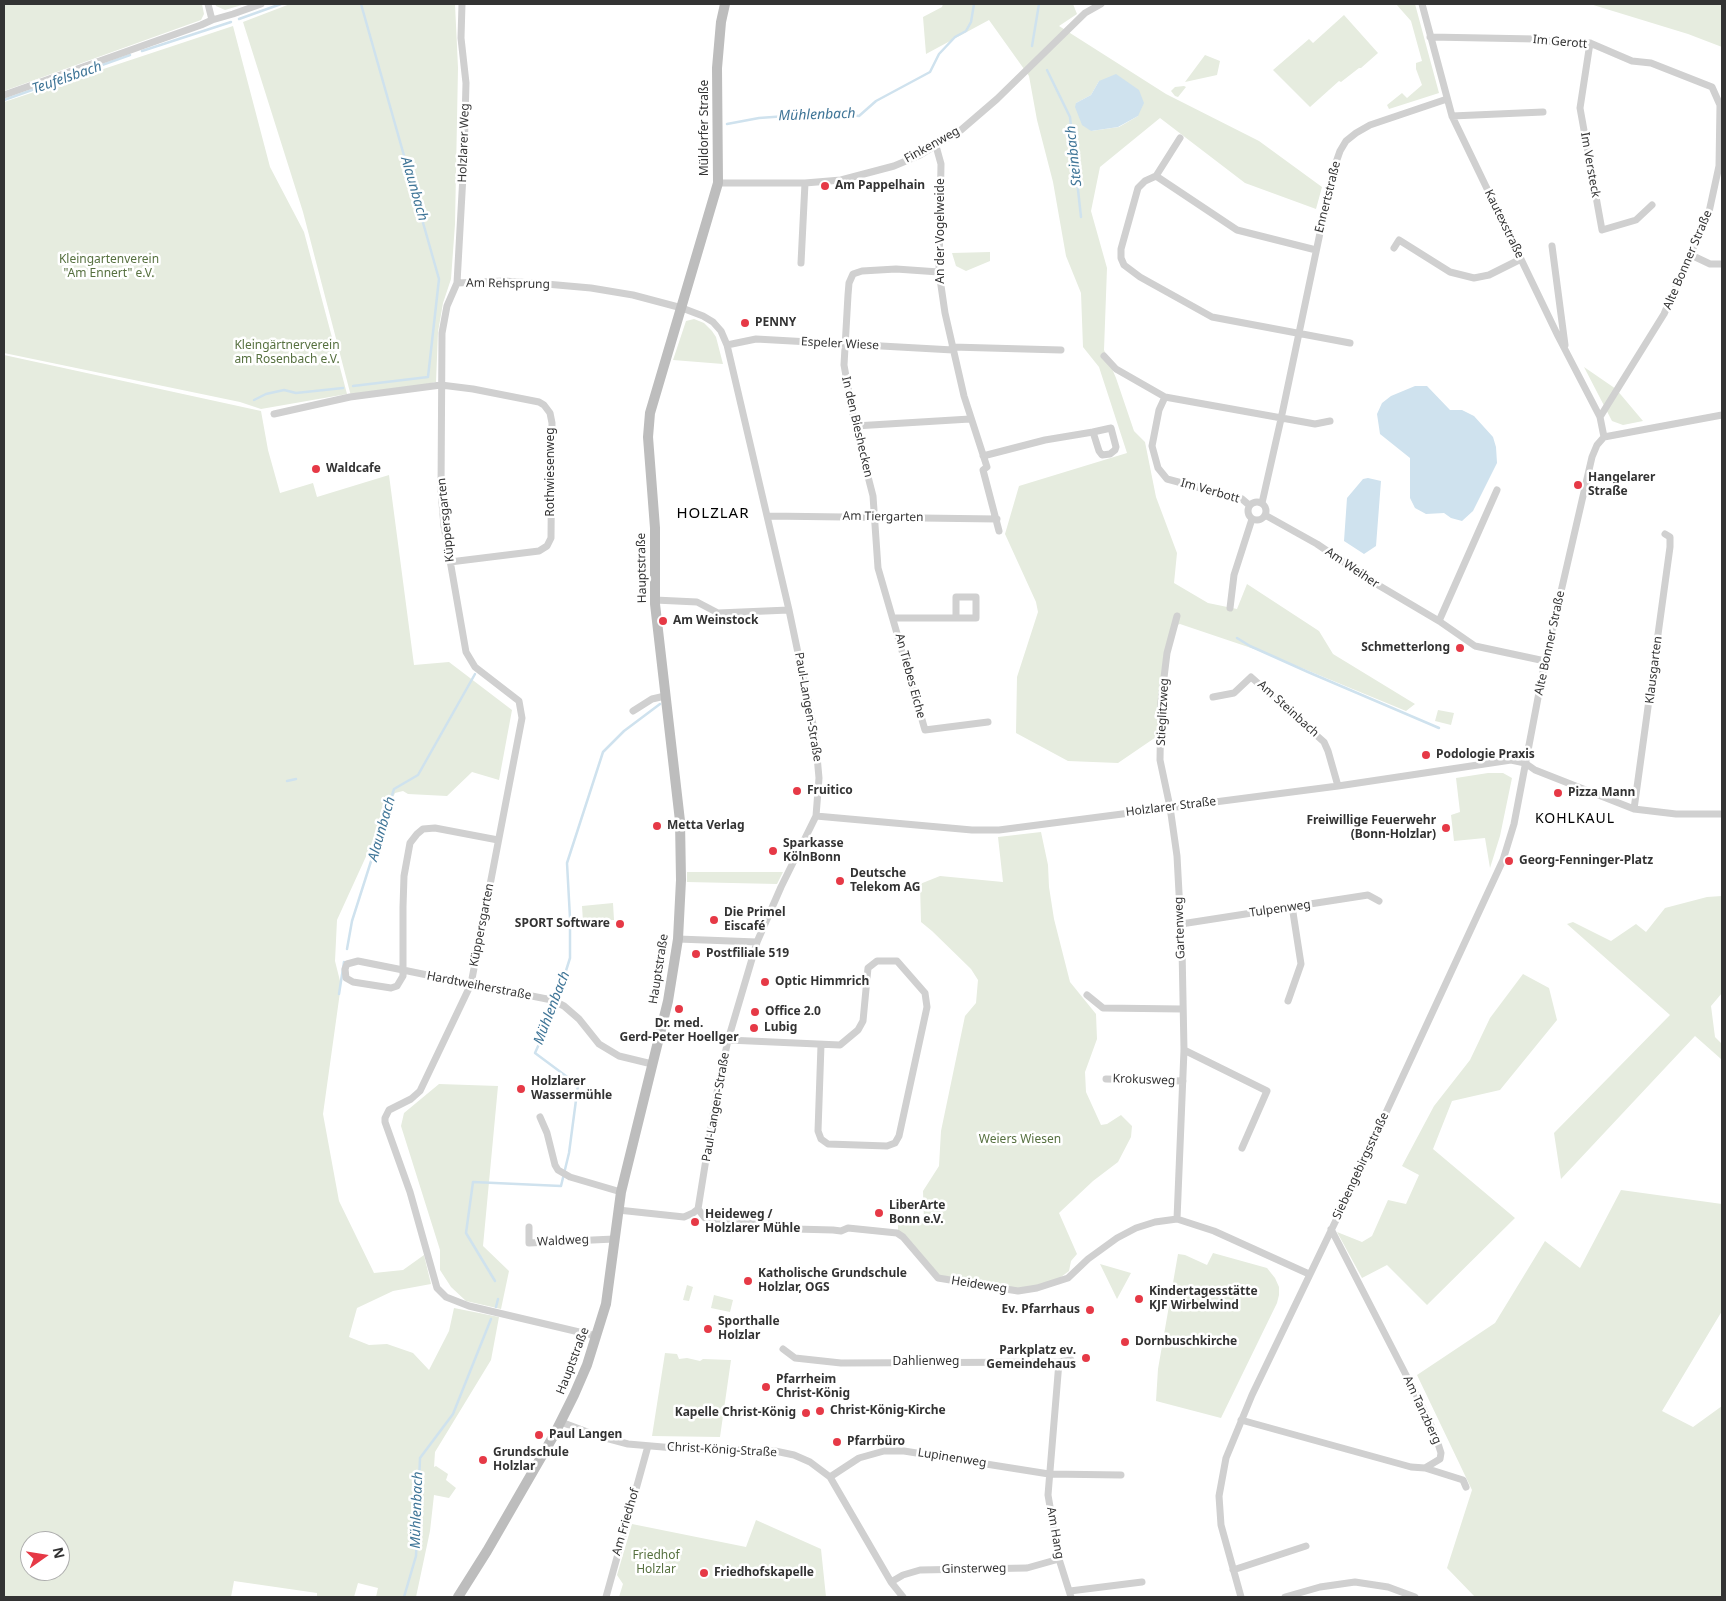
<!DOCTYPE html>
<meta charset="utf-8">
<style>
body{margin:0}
#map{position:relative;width:1726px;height:1601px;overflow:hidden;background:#fff;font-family:"Noto Sans",sans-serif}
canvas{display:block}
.frame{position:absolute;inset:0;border:5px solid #333;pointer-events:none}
.north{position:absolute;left:20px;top:1531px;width:50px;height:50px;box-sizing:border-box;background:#fff;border:1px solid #adadad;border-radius:50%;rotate:77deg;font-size:14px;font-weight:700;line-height:20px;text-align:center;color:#333}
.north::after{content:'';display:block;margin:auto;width:18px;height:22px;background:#e63946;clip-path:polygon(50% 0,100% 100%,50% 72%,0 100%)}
</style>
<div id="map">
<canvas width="1726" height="1601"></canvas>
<div class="frame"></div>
<div class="north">N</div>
</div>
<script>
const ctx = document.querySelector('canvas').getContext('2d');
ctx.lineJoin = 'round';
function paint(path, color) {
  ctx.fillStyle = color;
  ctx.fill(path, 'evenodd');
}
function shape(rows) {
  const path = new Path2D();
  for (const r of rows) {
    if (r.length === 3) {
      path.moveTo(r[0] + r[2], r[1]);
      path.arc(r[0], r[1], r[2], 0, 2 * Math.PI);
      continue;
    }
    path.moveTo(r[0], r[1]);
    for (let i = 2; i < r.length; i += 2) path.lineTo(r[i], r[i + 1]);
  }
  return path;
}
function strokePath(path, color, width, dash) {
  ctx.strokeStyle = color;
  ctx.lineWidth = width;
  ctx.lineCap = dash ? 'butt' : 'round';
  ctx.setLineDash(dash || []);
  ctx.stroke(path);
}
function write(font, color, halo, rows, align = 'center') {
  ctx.font = font + ' "Noto Sans",sans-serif';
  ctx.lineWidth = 5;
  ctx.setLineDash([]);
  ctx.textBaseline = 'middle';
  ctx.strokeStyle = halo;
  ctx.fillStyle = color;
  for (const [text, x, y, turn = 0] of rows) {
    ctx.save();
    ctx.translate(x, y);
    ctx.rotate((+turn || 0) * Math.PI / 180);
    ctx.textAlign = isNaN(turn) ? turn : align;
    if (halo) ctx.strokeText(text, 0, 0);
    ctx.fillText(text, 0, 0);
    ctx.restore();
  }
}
paint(shape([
 [4,4,202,4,204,14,201,20,4,91],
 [215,4,245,4,225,10,216,6],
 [290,4,455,4,458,68,455,224,451,279,443,303,438,332,436,382,352,400,303,212,243,22],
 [943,4,1073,4,1077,14,1059,26,1166,94,1259,141,1322,187,1316,209,1245,183,1160,118,1100,167,1091,211,1107,268,1104,350,1116,378,1134,431,1145,442,1156,497,1177,553,1174,583,1208,603,1237,609,1247,584,1319,631,1333,654,1415,704,1406,711,1263,652,1180,624,1177,625,1165,664,1159,735,1118,763,1068,761,1016,733,1017,677,1038,612,1036,602,1005,534,1019,486,1127,453,1099,367,1083,347,1081,293,1066,256,1053,182,1037,120,1029,76,989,20,926,54,923,17,942,7],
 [1099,81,1138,116,1119,127,1091,131,1076,103,1091,95],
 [1396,4,1415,4,1439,93,1389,109,1387,105,1402,93,1407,98,1422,85,1416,69,1416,63,1422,61,1411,21],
 [1590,4,1722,4,1722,47,1688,34],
 [1344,15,1378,53,1361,68,1359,68,1341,82,1339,81,1310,107,1273,70,1309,39,1313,43],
 [233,26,270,167,304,232,347,394,261,409,240,402,4,353,4,102],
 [1205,55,1220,61,1217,75,1185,82],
 [1184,86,1186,87,1178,97,1175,96,1171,91,1175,87],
 [990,252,990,261,966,271,956,266,952,253],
 [694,319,704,323,712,331,716,337,723,364,673,360,686,321],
 [4,355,261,411,268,450,280,493,313,483,317,497,389,475,414,665,449,662,512,710,499,780,472,772,447,796,408,794,403,791,395,793,337,920,335,961,341,985,323,1114,339,1201,374,1273,403,1270,424,1255,431,1284,393,1291,357,1308,349,1337,369,1345,387,1344,413,1353,429,1370,449,1331,454,1308,499,1317,491,1360,435,1452,434,1467,436,1466,448,1474,446,1480,456,1488,449,1498,434,1495,430,1531,416,1597,376,1597,378,1588,358,1583,354,1597,317,1597,317,1593,234,1581,231,1597,4,1597],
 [30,1541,60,1541,60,1571,30,1571],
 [1584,367,1616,389,1643,421,1623,425,1612,421],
 [1438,710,1454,713,1451,725,1435,721],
 [1488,773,1503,773,1512,778,1500,836,1490,868,1485,838,1454,841,1451,815,1460,812,1456,778],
 [1041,832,1048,865,1049,887,1054,919,1070,982,1096,1014,1097,1039,1085,1072,1086,1092,1101,1125,1107,1124,1121,1115,1132,1126,1131,1137,1118,1162,1093,1181,1059,1213,1077,1254,1071,1261,1069,1271,1057,1280,1024,1290,944,1278,935,1272,898,1230,898,1225,924,1221,923,1191,939,1166,941,1131,965,1016,976,1003,978,980,971,969,932,931,921,922,920,884,940,876,1003,882,998,837],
 [687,872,783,872,777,884,687,882],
 [1722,896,1722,993,1711,1006,1715,1037,1722,1044,1722,1068,1721,1059,1695,1036,1561,1179,1554,1133,1670,1015,1567,924,1573,922,1611,941,1636,924,1646,932,1665,908,1707,897],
 [613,903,614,920,583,922,582,906],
 [1523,974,1549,988,1557,1020,1500,1090,1452,1101,1433,1149,1515,1218,1427,1305,1387,1265,1362,1278,1337,1232,1362,1242,1372,1236,1388,1200,1406,1204,1419,1175,1402,1166,1434,1106,1470,1060,1490,1018],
 [439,1084,498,1086,483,1246,509,1271,501,1309,466,1301,451,1287,440,1270,440,1250,401,1126,404,1113],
 [1621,1190,1722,1204,1722,1311,1662,1411,1693,1427,1722,1406,1722,1597,1475,1597,1447,1568,1472,1490,1417,1375,1495,1323,1545,1241,1580,1268],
 [1213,1253,1267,1268,1275,1278,1279,1287,1279,1295,1277,1303,1221,1418,1156,1401,1158,1369,1178,1254,1185,1255,1207,1265],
 [1100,1264,1131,1273,1117,1299],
 [687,1285,693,1287,689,1301,683,1300],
 [714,1295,733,1300,730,1312,711,1308],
 [665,1353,677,1354,679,1359,687,1358,700,1361,703,1359,731,1360,720,1437,652,1436],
 [756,1520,821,1549,826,1597,619,1597,623,1584,617,1575,632,1524,746,1547]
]), '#e6ecdf');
paint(shape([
 [1116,74,1139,90,1144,103,1138,116,1118,127,1091,131,1082,125,1075,107,1076,103,1091,95,1099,81],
 [1415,386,1427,386,1450,410,1462,410,1474,416,1493,437,1496,447,1497,463,1473,511,1462,521,1451,518,1444,513,1426,514,1415,508,1410,498,1410,458,1380,434,1377,414,1382,403,1391,396],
 [1368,478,1381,481,1376,546,1364,554,1344,541,1347,498,1363,479]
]), '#cfe2ee');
strokePath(shape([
 [239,19,281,4],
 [1032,46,1039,4],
 [142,51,231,22],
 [1047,70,1070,117,1081,217],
 [4,100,130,55],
 [727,124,759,118,829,113,859,116,876,101,930,72,939,54,955,37,966,31,971,22,974,4],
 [353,386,428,377,439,279,361,4],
 [254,400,266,394,284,390,296,393,343,388],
 [1237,638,1250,646,1308,672,1439,728],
 [287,781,296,779],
 [347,949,352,921,394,789,418,775,475,674],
 [339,994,344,962],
 [495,1281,466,1233,473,1182,561,1186,569,1153,578,1085,535,1053,552,1015,570,958,570,918,567,863,603,752,624,731,660,704],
 [496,1307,498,1299],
 [404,1597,416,1556,420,1458,453,1414,491,1319]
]), '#cfe2ee', 2.5);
strokePath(shape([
 [208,4,212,20],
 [462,4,461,38,466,83,464,157,457,283,447,306,442,333,441,491,444,526,466,652,475,667,519,701,522,718,471,984,420,1091,411,1099,389,1110,385,1118,385,1122,410,1192,437,1288,446,1297,469,1306,596,1336],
 [1422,4,1452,116,1558,336,1600,417,1604,437],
 [1430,37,1536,39,1557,42,1590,43,1632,61,1651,63,1712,87,1720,105,1719,166,1709,212,1664,314,1600,417],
 [1590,43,1580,108,1602,230,1636,220,1652,205],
 [4,95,201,25,212,20,233,14,261,4],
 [1452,116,1543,112],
 [936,146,941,164,939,272,945,313,964,396,987,467,983,470,999,531],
 [1156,176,1180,138],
 [718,183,805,183,841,180,894,166,920,155,961,130,997,99,1085,13,1101,4],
 [1552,246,1565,345],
 [1394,248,1399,240,1450,272,1474,278,1489,275,1521,259],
 [1316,250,1237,230,1156,176,1145,181,1138,188,1121,249,1121,258,1124,265,1140,277,1212,317,1350,343],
 [1691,255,1710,264,1722,264],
 [801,263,805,183],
 [939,272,896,269,862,271,853,274,849,283,848,295,844,365,855,426,873,496,878,568,925,730,988,722],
 [457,283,504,281,546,284,591,288,633,295,682,308,703,316,713,322,721,331,727,345,789,610,815,734,819,778,816,816,781,887,757,942,728,1040,716,1097,698,1209],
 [727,345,756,339,953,350],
 [952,347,1061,350],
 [1104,356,1116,369,1165,397,1315,424,1330,421],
 [1165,397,1159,410,1152,446,1158,468,1167,479,1242,499,1249,505],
 [274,414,350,397,441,385,473,389,539,402,544,405,550,413,552,423,551,538,547,546,539,551,450,562],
 [855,426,970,419],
 [1111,428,1116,447,1115,450,1110,454,1102,455,1099,451,1093,432,1111,428],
 [1604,437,1722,415],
 [983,456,1045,440,1093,432],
 [1257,511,9],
 [1262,503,1281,419,1333,171,1340,151,1346,141,1356,133,1370,125,1447,99],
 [1265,515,1317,544,1373,582,1439,621,1475,646,1545,661],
 [768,516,997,519],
 [655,600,697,602,718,613,789,610],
 [1230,608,1234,575,1252,519],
 [1177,616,1167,653,1161,702,1160,760,1170,807,1177,856,1182,948,1184,1050,1177,1219],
 [894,618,976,618,976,597,956,597,956,618],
 [1439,621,1497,490],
 [1213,697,1234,693,1251,677,1324,742,1328,751,1338,786],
 [633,711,652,699,665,696],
 [1634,809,1670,547,1670,537,1665,534],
 [816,816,972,830,999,830,1338,786,1511,760,1525,763,1535,770,1634,809,1676,814,1722,814],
 [498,840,435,828,423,829,417,834,410,843,404,876,403,907,403,976,397,986,391,988,353,982,346,978,345,969,347,964,358,961,403,970,471,984,552,1000,564,1006,579,1019,599,1044,619,1056,652,1064],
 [1181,924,1368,895,1379,901],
 [678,939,757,942],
 [1087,995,1103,1008,1182,1009],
 [1288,1001,1301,964,1292,906],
 [728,1040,840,1045,858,1030,863,1021,868,968,877,961,897,961,925,993,927,1007,899,1136,895,1143,887,1146,828,1144,821,1139,818,1131,821,1045],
 [1184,1050,1267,1091,1242,1148],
 [1106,1079,1183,1081],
 [540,1117,547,1133,555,1165,558,1170,570,1177,621,1192],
 [698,1209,705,1218,718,1222,756,1223,789,1226,795,1229,833,1230,841,1231,848,1228,897,1233,903,1237,938,1278,1018,1291,1037,1288,1068,1278,1088,1259,1117,1238,1136,1228,1155,1222,1177,1219,1214,1231,1309,1274],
 [618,1210,684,1217,693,1213,698,1209],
 [529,1227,529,1243,614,1239],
 [783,1349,795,1358,841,1363,1059,1362,1071,1360],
 [1059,1362,1048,1495,1059,1559,1071,1597],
 [1241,1420,1411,1467,1425,1468,1440,1459,1441,1453,1435,1434,1423,1408,1331,1229],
 [561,1422,598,1436,628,1444,686,1449,775,1451,794,1455,810,1462,830,1477,891,1582,903,1597],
 [1425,1468,1463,1480,1466,1487],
 [830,1477,859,1458,884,1451,904,1451,1049,1474,1121,1475],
 [1233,1570,1306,1546],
 [891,1582,903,1575,920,1570,1027,1568,1059,1559],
 [1070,1591,1142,1582],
 [606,1597,648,1446],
 [1241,1597,1221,1525,1219,1496,1226,1458,1252,1395,1339,1214,1503,860,1514,824,1545,661,1592,457,1597,445,1604,437],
 [1285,1597,1320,1587,1355,1582,1388,1587,1415,1597]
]), '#d0d0d0', 7);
strokePath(shape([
 [458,1597,487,1551,554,1435,574,1395,587,1365,606,1304,621,1192,668,1001,678,939,681,880,680,821,655,604,655,528,648,437,650,413,718,183,717,68,721,22,725,4]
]), '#bdbdbd', 10);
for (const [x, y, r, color] of [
 [825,186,5,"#e63946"],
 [745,323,5,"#e63946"],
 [316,469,5,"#e63946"],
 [1578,485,5,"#e63946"],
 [663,621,5,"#e63946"],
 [1460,648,5,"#e63946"],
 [1426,755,5,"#e63946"],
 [797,791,5,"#e63946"],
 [1558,793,5,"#e63946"],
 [657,826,5,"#e63946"],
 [1446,828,5,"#e63946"],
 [773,851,5,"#e63946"],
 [1509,861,5,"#e63946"],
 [840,881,5,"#e63946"],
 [714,920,5,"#e63946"],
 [620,924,5,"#e63946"],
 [696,954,5,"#e63946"],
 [765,982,5,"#e63946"],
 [679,1009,5,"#e63946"],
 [755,1012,5,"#e63946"],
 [754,1028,5,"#e63946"],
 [521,1089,5,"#e63946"],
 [879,1213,5,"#e63946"],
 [695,1222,5,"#e63946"],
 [748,1281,5,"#e63946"],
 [1139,1299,5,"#e63946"],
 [1090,1310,5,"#e63946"],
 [708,1329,5,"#e63946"],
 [1125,1342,5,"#e63946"],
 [1086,1358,5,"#e63946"],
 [766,1387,5,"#e63946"],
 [820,1411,5,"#e63946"],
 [806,1413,5,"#e63946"],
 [539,1435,5,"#e63946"],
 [837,1442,5,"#e63946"],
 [483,1460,5,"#e63946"],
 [704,1573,5,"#e63946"]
]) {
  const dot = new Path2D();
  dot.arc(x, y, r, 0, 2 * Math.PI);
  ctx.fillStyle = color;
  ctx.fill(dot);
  strokePath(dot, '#fff', 2);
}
write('12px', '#333', '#fff', [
 ["Im Gerott",1560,42,5],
 ["Müldorfer Straße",705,128,-90],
 ["Holzlarer Weg",464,143,-88],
 ["Finkenweg",932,145,-29],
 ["Im Versteck",1590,165,80],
 ["Ennertstraße",1328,197,-76],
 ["Kautexstraße",1504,224,64],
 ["An der Vogelweide",941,231,-90],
 ["Alte Bonner Straße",1688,260,-67],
 ["Am Rehsprung",508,284,1],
 ["Espeler Wiese",840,344,3],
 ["In den Bieshecken",857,427,77],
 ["Rothwiesenweg",551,472,-90],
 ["Im Verbott",1210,491,16],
 ["Am Tiergarten",883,517,1],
 ["Küppersgarten",446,520,-96],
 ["Hauptstraße",642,568,-91],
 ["Am Weiher",1352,568,34],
 ["Alte Bonner Straße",1550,643,-78],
 ["Klausgarten",1654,670,-83],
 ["An Tiebes Eiche",910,676,75],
 ["Paul-Langen-Straße",808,707,80],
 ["Am Steinbach",1288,709,42],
 ["Stieglitzweg",1163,712,-87],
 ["Holzlarer Straße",1171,807,-7],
 ["Tulpenweg",1280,909,-8],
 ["Küppersgarten",482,925,-79],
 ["Gartenweg",1180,928,-92],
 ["Hauptstraße",659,969,-81],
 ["Hardtweiherstraße",479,986,11],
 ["Krokusweg",1144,1080,2],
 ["Paul-Langen-Straße",716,1107,-80],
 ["Siebengebirgsstraße",1361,1166,-65],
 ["Waldweg",563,1241,-3],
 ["Heideweg",979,1285,9],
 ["Hauptstraße",573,1361,-69],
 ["Dahlienweg",926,1362],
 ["Am Tanzberg",1422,1410,65],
 ["Christ-König-Straße",722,1450,3],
 ["Lupinenweg",952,1458,9],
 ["Am Friedhof",626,1522,-74],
 ["Am Hang",1055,1533,80],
 ["Ginsterweg",974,1569,-1]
]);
write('bold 12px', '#333', '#fff', [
 ["Am Pappelhain",835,186],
 ["PENNY",755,323],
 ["Waldcafe",326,469],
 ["Hangelarer",1588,478],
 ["Straße",1588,492],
 ["Am Weinstock",673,621],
 ["Schmetterlong",1450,648,"right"],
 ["Podologie Praxis",1436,755],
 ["Fruitico",807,791],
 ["Pizza Mann",1568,793],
 ["Freiwillige Feuerwehr",1436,821,"right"],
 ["(Bonn-Holzlar)",1436,835,"right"],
 ["Metta Verlag",667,826],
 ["Sparkasse",783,844],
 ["KölnBonn",783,858],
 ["Georg-Fenninger-Platz",1519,861],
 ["Deutsche",850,874],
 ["Telekom AG",850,888],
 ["Die Primel",724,913],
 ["Eiscafé",724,927],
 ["SPORT Software",610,924,"right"],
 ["Postfiliale 519",706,954],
 ["Optic Himmrich",775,982],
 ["Office 2.0",765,1012],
 ["Dr. med.",679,1024,"center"],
 ["Gerd-Peter Hoellger",679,1038,"center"],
 ["Lubig",764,1028],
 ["Holzlarer",531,1082],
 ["Wassermühle",531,1096],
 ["LiberArte",889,1206],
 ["Bonn e.V.",889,1220],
 ["Heideweg /",705,1215],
 ["Holzlarer Mühle",705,1229],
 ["Katholische Grundschule",758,1274],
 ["Holzlar, OGS",758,1288],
 ["Kindertagesstätte",1149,1292],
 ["KJF Wirbelwind",1149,1306],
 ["Ev. Pfarrhaus",1080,1310,"right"],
 ["Sporthalle",718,1322],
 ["Holzlar",718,1336],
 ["Dornbuschkirche",1135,1342],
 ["Parkplatz ev.",1076,1351,"right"],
 ["Gemeindehaus",1076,1365,"right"],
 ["Pfarrheim",776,1380],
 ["Christ-König",776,1394],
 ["Christ-König-Kirche",830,1411],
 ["Kapelle Christ-König",796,1413,"right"],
 ["Paul Langen",549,1435],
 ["Pfarrbüro",847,1442],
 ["Grundschule",493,1453],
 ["Holzlar",493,1467],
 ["Friedhofskapelle",714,1573]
], 'left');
write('12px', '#56703f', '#fff', [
 ["Kleingartenverein",109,260],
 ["\"Am Ennert\" e.V.",109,274],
 ["Kleingärtnerverein",287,346],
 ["am Rosenbach e.V.",287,360],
 ["Weiers Wiesen",1020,1140],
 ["Friedhof",656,1556],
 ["Holzlar",656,1570]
]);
write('italic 14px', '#3f7597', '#fff', [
 ["Teufelsbach",67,78,-19],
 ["Mühlenbach",817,115,-2],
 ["Steinbach",1074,156,-96],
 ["Alaunbach",414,189,74],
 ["Alaunbach",382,829,-74],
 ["Mühlenbach",552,1008,-69],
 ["Mühlenbach",417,1510,-88]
]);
ctx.letterSpacing = '1px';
write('14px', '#000', '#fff', [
 ["KOHLKAUL",1575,819]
]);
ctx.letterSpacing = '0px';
ctx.letterSpacing = '1px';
write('15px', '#000', '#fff', [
 ["HOLZLAR",713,514]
]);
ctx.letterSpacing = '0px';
</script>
